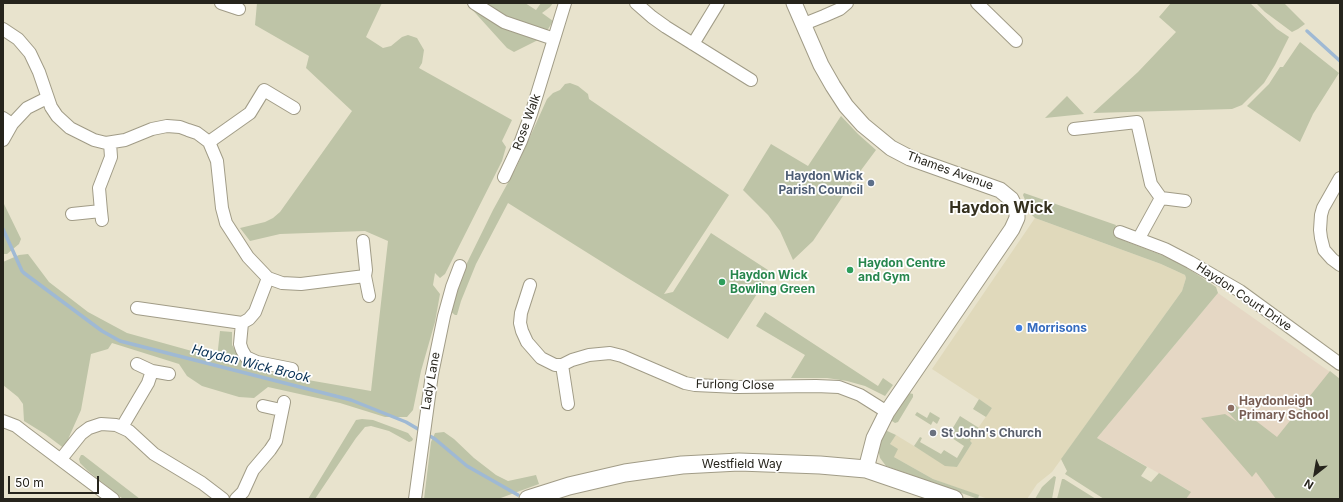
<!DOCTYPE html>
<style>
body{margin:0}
#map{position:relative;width:1343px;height:502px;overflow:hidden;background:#e8e3cd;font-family:Inter,sans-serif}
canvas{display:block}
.frame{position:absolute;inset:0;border:4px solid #26241c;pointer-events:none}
.north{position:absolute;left:1295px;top:454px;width:40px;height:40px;-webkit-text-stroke:3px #fff;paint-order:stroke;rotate:211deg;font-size:11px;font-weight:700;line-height:16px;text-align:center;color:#26241c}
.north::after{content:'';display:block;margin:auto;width:14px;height:18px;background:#26241c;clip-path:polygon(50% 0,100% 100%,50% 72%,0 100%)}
.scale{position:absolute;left:8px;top:476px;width:91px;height:18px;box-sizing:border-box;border:2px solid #26241c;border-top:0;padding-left:5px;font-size:12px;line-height:14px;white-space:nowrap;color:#26241c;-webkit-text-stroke:3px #fff;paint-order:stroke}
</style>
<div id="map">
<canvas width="1343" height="502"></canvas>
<div class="frame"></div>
<div class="north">N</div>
<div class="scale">50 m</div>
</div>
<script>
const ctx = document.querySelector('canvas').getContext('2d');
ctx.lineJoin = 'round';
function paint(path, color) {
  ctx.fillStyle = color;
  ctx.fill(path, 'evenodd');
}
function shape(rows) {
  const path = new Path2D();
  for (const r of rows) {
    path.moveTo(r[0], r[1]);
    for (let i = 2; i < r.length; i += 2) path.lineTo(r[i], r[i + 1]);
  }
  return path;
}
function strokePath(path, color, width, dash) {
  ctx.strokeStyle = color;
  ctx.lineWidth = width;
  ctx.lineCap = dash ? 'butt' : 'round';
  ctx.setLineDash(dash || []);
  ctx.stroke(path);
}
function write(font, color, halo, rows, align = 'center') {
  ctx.font = font + ' Inter,sans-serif';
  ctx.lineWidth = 3.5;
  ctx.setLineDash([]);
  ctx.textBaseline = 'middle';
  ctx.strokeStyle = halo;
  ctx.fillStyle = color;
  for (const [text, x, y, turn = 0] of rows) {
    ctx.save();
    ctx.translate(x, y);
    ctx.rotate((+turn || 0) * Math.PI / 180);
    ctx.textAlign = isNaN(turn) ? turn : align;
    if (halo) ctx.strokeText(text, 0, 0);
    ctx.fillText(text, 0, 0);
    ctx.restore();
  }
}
paint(shape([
 [1035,218,1161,264,1185,275,1186,278,1182,291,1052,472,1037,484,1027,499,988,499,933,479,894,457,890,444,896,435,945,465,957,467,972,443,969,441,992,408,932,369]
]), '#e0d9bb');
paint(shape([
 [1218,293,1340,379,1340,499,1186,499,1190,491,1097,438]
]), '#e5d7c4');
paint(shape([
 [257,3,382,3,366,37,383,48,391,46,402,37,408,35,417,38,424,50,422,63,419,68,512,120,502,141,506,147,502,161,445,274,440,278,435,273,433,285,440,294,435,322,421,371,413,410,407,417,385,417,340,403,268,387,254,398,239,397,202,386,187,376,179,364,112,343,108,349,91,354,81,410,69,437,65,449,45,434,24,421,23,404,18,397,3,385,3,262,19,255,28,254,49,282,88,312,127,333,217,358,220,331,232,332,232,345,243,362,262,372,371,391,388,241,365,231,280,234,250,241,240,228,265,222,273,218,280,212,352,111,306,68,309,56,255,25],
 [467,3,525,3,536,10,541,3,553,3,550,7,542,13,553,21,547,31,540,39,514,52,507,48,468,5],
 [1171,3,1250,3,1277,29,1289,37,1275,65,1264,83,1242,105,1232,109,1093,113,1138,72,1176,32,1159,17],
 [1256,3,1284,3,1305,24,1298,29,1292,32,1265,12],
 [1300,42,1339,73,1313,114,1300,142,1247,106,1269,84,1280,67,1283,67],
 [570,83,578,86,588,94,589,99,729,195,664,294,673,292,711,233,771,272,728,339,626,277,508,203,476,264,461,301,457,315,455,315,450,311,465,267,493,210,516,168,547,99,553,93,560,90,565,84],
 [1067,96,1084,114,1045,118],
 [841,116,858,134,876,150,853,181,813,241,793,260,780,231,768,215,743,190,771,144,808,166],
 [1024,193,1116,225,1113,233,1125,241,1177,261,1216,287,1218,293,1097,438,1147,467,1141,476,1151,482,1159,473,1191,492,1186,499,1104,499,1065,474,1067,471,1061,459,1182,291,1186,278,1185,275,1161,264,1035,218,1031,214,1023,195],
 [3,200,4,204,21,239,19,244,7,254,3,254],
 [765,312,878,386,883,378,893,385,885,396,865,386,847,381,827,378,791,378,805,355,756,326],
 [1330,371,1340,379,1340,499,1276,499,1256,472,1252,477,1201,418,1225,414,1237,422,1228,412,1226,408,1229,405,1234,404,1277,437],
 [909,393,913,394,913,397,898,422,895,423,892,421,891,420],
 [979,399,992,408,986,417,973,409],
 [917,412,927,418,930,412,940,418,937,424,933,421,931,425,915,415],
 [960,416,979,428,970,441,972,443,957,467,945,466,914,446,920,437,922,438,920,442,941,454,944,450,957,458,964,446,952,438,954,434,951,431],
 [362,419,373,420,408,433,413,439,412,441,409,442,389,431,371,426,365,427,356,438,315,499,308,499,356,420],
 [885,430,896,435,890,444,898,449,894,457,933,479,979,495,978,499,886,466,880,458,878,449,878,445],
 [444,432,454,439,474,458,496,475,508,481,536,475,539,484,498,499,424,499,431,442,435,433],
 [81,455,83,455,140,499,123,499,88,471,80,463,79,459],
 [1054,476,1056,477,1052,499,1035,499,1042,487],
 [1062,479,1064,479,1096,499,1057,499]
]), '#bec4a7');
strokePath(shape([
 [1307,31,1340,61],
 [3,229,22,271,24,273,102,331,120,341,351,400,406,422,435,439,467,466,518,495]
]), '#9fb9d4', 3.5);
const minor = shape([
 [221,3,239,9],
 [474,3,504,22,554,39],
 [636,3,652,17,666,27,751,80],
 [977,3,1016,41],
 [804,24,824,16,840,9,847,3],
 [3,29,18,39,30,53,39,72,51,107,57,116,70,128,94,140,106,143,125,140,152,129,167,126,180,127,188,130,197,133,209,142,250,113,264,90,294,108],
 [693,44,718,3],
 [3,118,12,124,27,108,47,98],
 [1074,129,1137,122,1151,184,1161,198,1185,201],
 [3,140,12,124],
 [504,177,521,141,531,114,565,3],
 [1340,178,1323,208,1321,215,1320,230,1321,238,1324,250,1332,259,1340,265],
 [101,211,99,188,111,157,110,143],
 [72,214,101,211,102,220],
 [1120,232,1165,249,1190,262,1221,280,1240,291,1340,364],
 [1139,238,1161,198],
 [363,241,366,270,365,276,369,296],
 [268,278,282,283,301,284,365,276],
 [530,285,521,313,520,323,522,331,527,342,541,358,555,365,562,365,572,360,589,355,610,353,622,356,685,383,695,385,738,387,816,386,839,387,860,395,887,412],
 [137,308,242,323,249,319,255,312,268,278,248,257,226,223,222,208,217,161,209,142],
 [242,323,240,344,242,350,246,357,257,362,292,369],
 [137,364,152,371,169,374],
 [562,365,568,404],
 [263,406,281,410],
 [3,421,16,426,25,433,113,499],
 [122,427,148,383,152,371],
 [61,459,81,434,89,428,101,424,116,425,129,431,154,454,202,483,223,499],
 [236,499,243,492,253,470,270,450,276,441,284,402],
 [415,499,432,374,444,316,452,287,460,266]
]);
const tertiary = shape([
 [794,3,821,65,833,86,846,106,863,125,891,148,910,158,1000,190,1011,199,1017,211,1017,218,1012,229,887,412,874,438,866,469]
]);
const secondary = shape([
 [528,499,569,486,625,473,682,465,739,462,820,465,866,469,954,499]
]);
strokePath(minor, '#a19c87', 14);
strokePath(tertiary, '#a19c87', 17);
strokePath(secondary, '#a19c87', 19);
strokePath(minor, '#fff', 12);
strokePath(tertiary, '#fff', 15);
strokePath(secondary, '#fff', 17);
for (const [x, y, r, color] of [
 [871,183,4,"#5c6f8a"],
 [850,270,4,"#2e9e5b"],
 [722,282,4,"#2e9e5b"],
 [1019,328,4,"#3f7fe0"],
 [1231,408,4,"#8d6e63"],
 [933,433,4,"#6b7280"]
]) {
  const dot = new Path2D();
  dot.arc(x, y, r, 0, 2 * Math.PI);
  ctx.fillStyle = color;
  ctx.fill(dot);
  strokePath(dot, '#fff', 1.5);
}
write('12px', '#26241c', '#fff', [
 ["Rose Walk",527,122,-70],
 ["Thames Avenue",950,171,20],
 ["Haydon Court Drive",1244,297,34],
 ["Lady Lane",431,381,-80],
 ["Furlong Close",735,385,1],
 ["Westfield Way",742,464]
]);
write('bold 12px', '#4e5e75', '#fff', [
 ["Haydon Wick",863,176],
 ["Parish Council",863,190]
], 'right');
write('bold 12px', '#27864d', '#fff', [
 ["Haydon Centre",858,263],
 ["and Gym",858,277],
 ["Haydon Wick",730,275],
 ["Bowling Green",730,289]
], 'left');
write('bold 12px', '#366cbe', '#fff', [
 ["Morrisons",1027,328]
], 'left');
write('bold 12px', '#785e54', '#fff', [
 ["Haydonleigh",1239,401],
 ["Primary School",1239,415]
], 'left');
write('bold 12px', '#5b616d', '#fff', [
 ["St John's Church",941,433]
], 'left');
write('italic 13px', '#062f53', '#fff', [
 ["Haydon Wick Brook",251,364,14]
]);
write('bold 16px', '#34301e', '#fff', [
 ["Haydon Wick",1001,208]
]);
</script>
